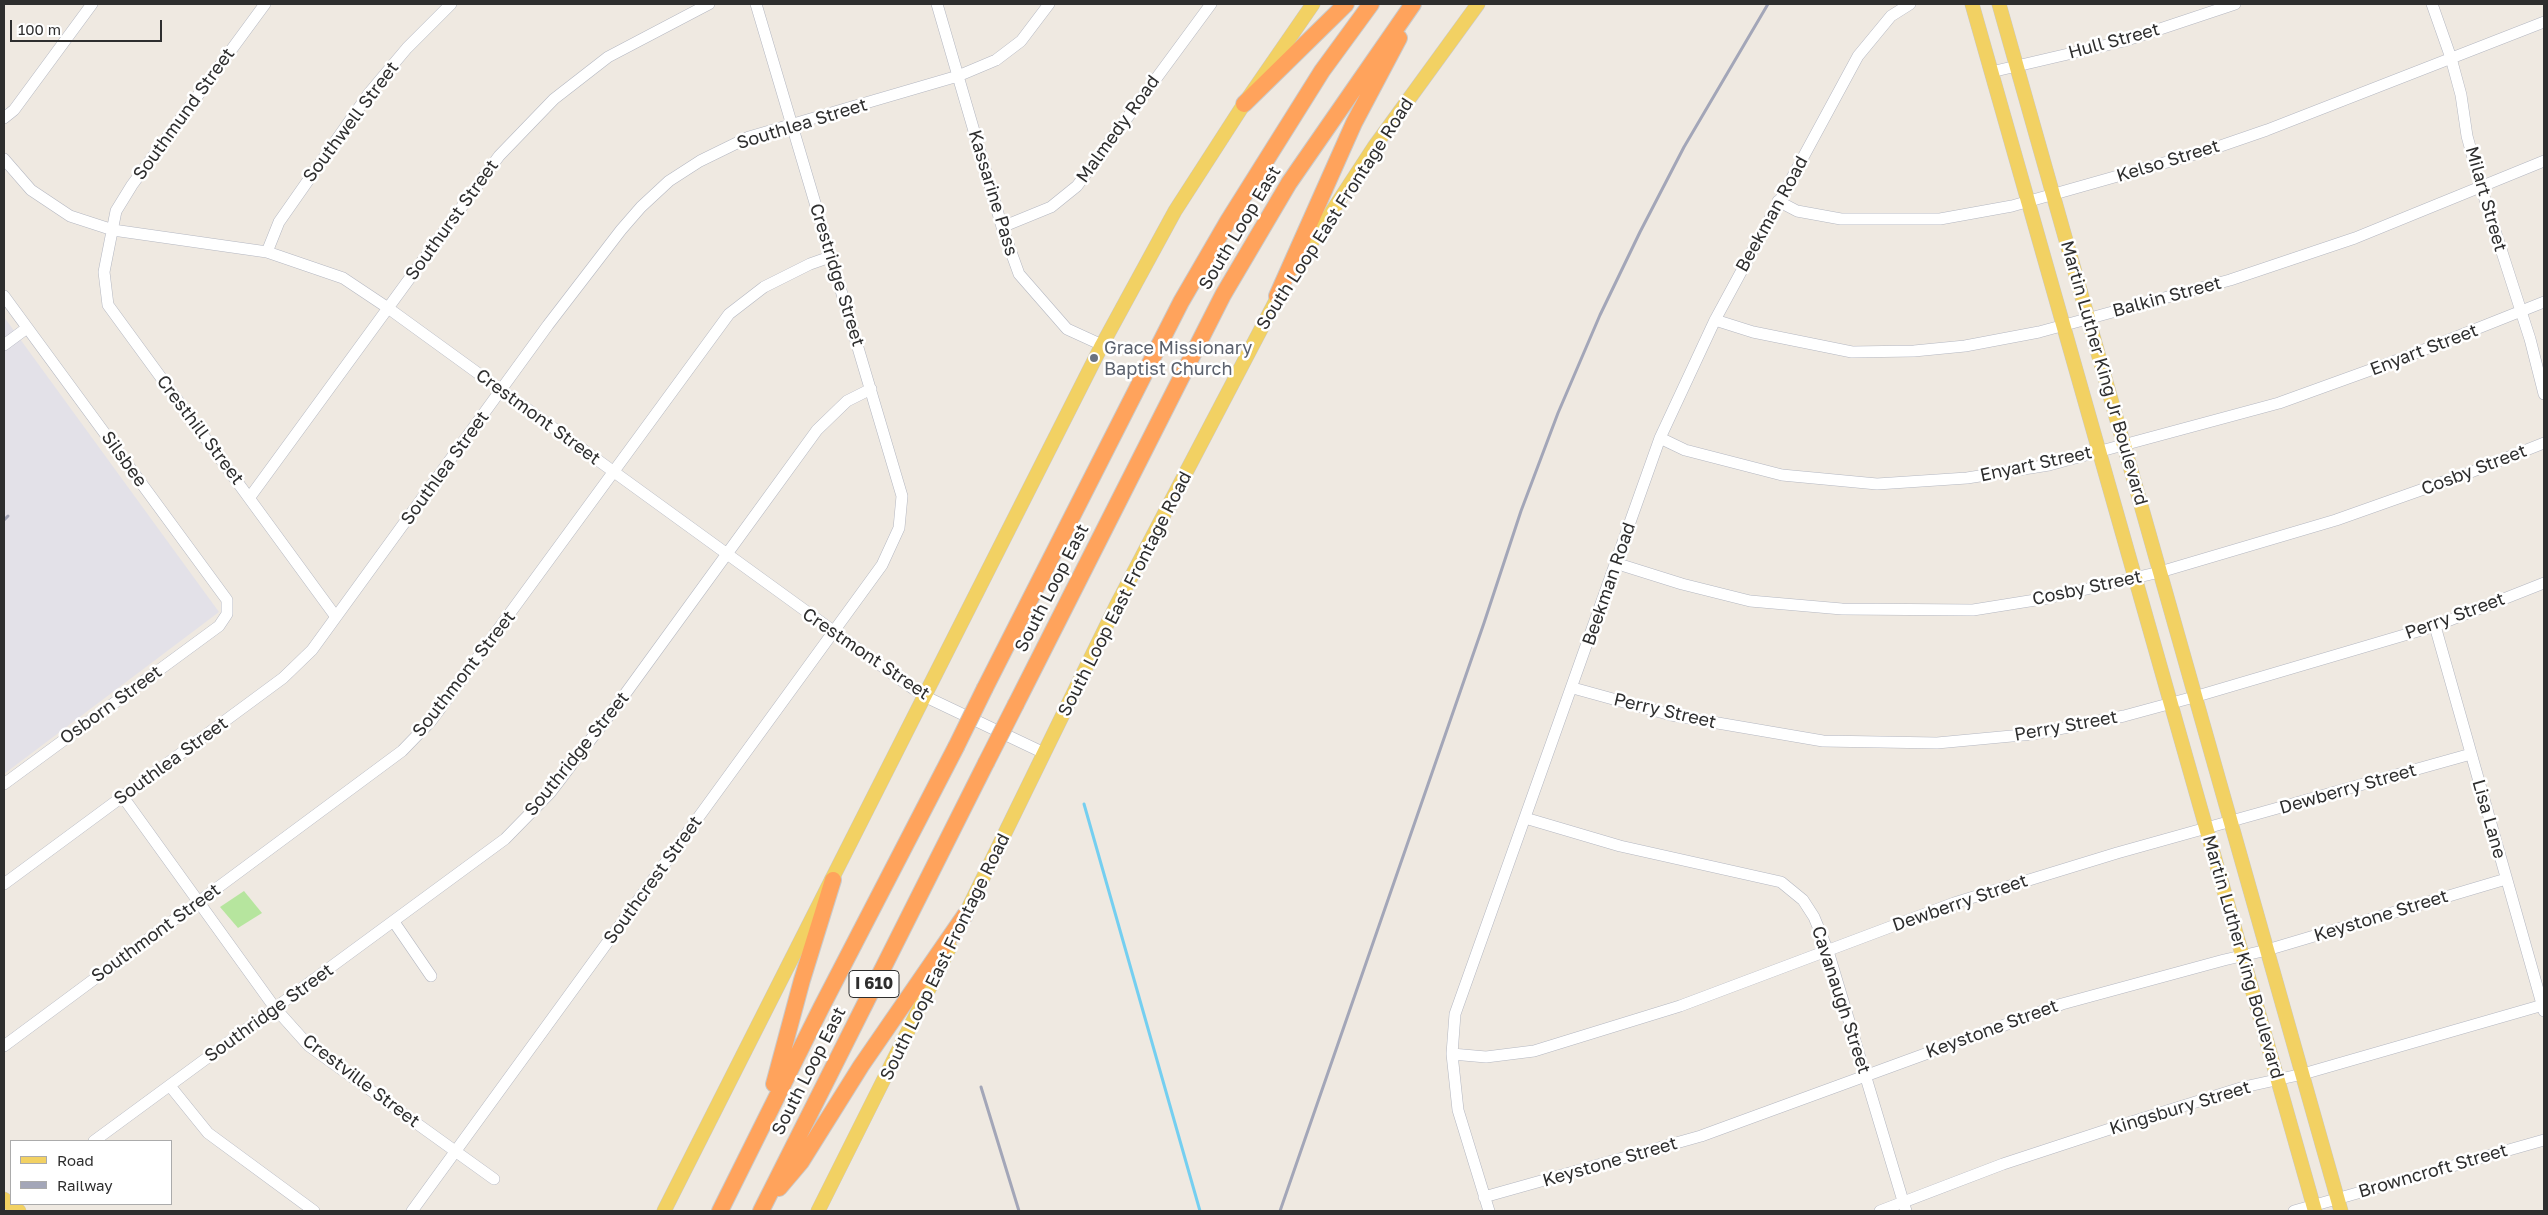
<!DOCTYPE html>
<style>
body{margin:0}
#map{position:relative;width:2548px;height:1215px;overflow:hidden;background:#efe9e1;font-family:"Golos Text",sans-serif}
canvas{display:block}
.frame{position:absolute;inset:0;border:5px solid #2e2e2e;pointer-events:none}
.legend{position:absolute;left:10px;top:1140px;width:162px;height:65px;box-sizing:border-box;background:#fff;border:1px solid #ababab;margin:0;padding:6px 9px;list-style:none;font-size:15px;color:#2e2e2e}
.legend li{display:flex;align-items:center;gap:10px;height:25px}
.legend b{width:25px;border:1px solid #ababab}
.scale{position:absolute;left:10px;top:20px;width:152px;height:22px;box-sizing:border-box;border:2px solid #2e2e2e;border-top:0;padding-left:6px;font-size:15px;line-height:18px;white-space:nowrap;color:#2e2e2e;-webkit-text-stroke:4px #fff;paint-order:stroke}
</style>
<div id="map">
<canvas width="2548" height="1215"></canvas>
<div class="frame"></div>
<ul class="legend">
<li><b style="height:6px;background:#f2d163"></b>Road</li>
<li><b style="height:6px;background:#a3a6b8"></b>Railway</li>
</ul>
<div class="scale">100 m</div>
</div>
<script>
const ctx = document.querySelector('canvas').getContext('2d');
ctx.lineJoin = 'round';
function paint(path, color) {
  ctx.fillStyle = color;
  ctx.fill(path, 'evenodd');
}
function shape(rows) {
  const path = new Path2D();
  for (const r of rows) {
    path.moveTo(r[0], r[1]);
    for (let i = 2; i < r.length; i += 2) path.lineTo(r[i], r[i + 1]);
  }
  return path;
}
function strokePath(path, color, width, dash) {
  ctx.strokeStyle = color;
  ctx.lineWidth = width;
  ctx.lineCap = dash ? 'butt' : 'round';
  ctx.setLineDash(dash || []);
  ctx.stroke(path);
}
function write(font, color, halo, rows, align = 'center') {
  ctx.font = font + ' "Golos Text",sans-serif';
  ctx.lineWidth = 5;
  ctx.setLineDash([]);
  ctx.textBaseline = 'middle';
  ctx.strokeStyle = halo;
  ctx.fillStyle = color;
  for (const [text, x, y, turn = 0] of rows) {
    ctx.save();
    ctx.translate(x, y);
    ctx.rotate((+turn || 0) * Math.PI / 180);
    ctx.textAlign = isNaN(turn) ? turn : align;
    if (halo) ctx.strokeText(text, 0, 0);
    ctx.fillText(text, 0, 0);
    ctx.restore();
  }
}
paint(shape([
 [4,317,219,612,4,774]
]), '#e3e1e8');
paint(shape([
 [244,891,262,913,238,928,220,907]
]), '#b6e59e');
strokePath(shape([
 [1084,804,1200,1211]
]), '#75cff0', 3);
const minor = shape([
 [265,4,132,185,116,211,104,272,108,305,336,617],
 [937,4,1002,227,1019,274,1067,329,1102,345],
 [2432,4,2451,58,2461,95,2467,136,2481,187,2530,339,2544,394],
 [1991,72,2124,41,2235,4],
 [4,118,14,110,92,4],
 [4,159,31,190,70,216,113,230,267,252,343,278,388,308,905,683,924,696,1044,753],
 [1778,201,1797,211,1841,219,1940,219,2012,206,2206,151,2267,130,2544,22],
 [1002,227,1051,207,1077,186,1211,4],
 [267,252,279,222,370,92,407,48,451,4],
 [4,296,227,600,227,614,219,626,4,784],
 [1715,320,1753,332,1852,352,1914,351,1965,346,2039,332,2230,280,2355,238,2544,161],
 [4,345,27,328],
 [1660,438,1685,450,1782,475,1877,484,1967,478,2049,465,2279,403,2398,360,2544,302],
 [250,497,499,156,554,99,608,57,709,4],
 [1615,563,1682,584,1750,601,1842,609,1973,610,2048,598,2160,572,2336,520,2466,474,2544,443],
 [2435,626,2544,1011],
 [1573,688,1671,715,1823,741,1937,743,2033,734,2124,716,2194,697,2435,626,2544,583],
 [123,797,275,1008,309,1046,494,1179],
 [1525,818,1620,846,1781,882,1803,900,1814,917,1828,951,1906,1211],
 [4,884,283,678,312,650,548,325,621,230,641,207,669,181,700,161,749,137,958,76,996,60,1021,41,1049,4],
 [394,922,431,976],
 [4,1046,402,751,431,721,729,314,764,287,810,264,830,257],
 [1452,1054,1486,1057,1534,1051,1680,1006,1954,903,2117,853,2471,754],
 [170,1086,208,1133,314,1211],
 [94,1141,505,839,550,793,620,701,817,430,847,401,871,389],
 [1484,1197,1701,1136,2062,1004,2224,960,2267,950,2506,879],
 [412,1211,882,565,899,528,902,496,756,4],
 [1489,1211,1458,1110,1452,1054,1455,1014,1660,438,1715,320,1858,56,1891,16,1910,4],
 [1880,1211,2003,1164,2125,1124,2244,1087,2303,1074,2543,1005],
 [2294,1211,2544,1140]
]);
const major = shape([
 [1972,4,2315,1211],
 [1999,4,2341,1211],
 [1295,268,1374,147,1478,4],
 [960,925,1116,606,1282,289],
 [4,1199,19,1211],
 [664,1211,1102,345,1175,211,1244,104,1313,4],
 [818,1211,950,947]
]);
const highway = shape([
 [1244,104,1346,4],
 [1277,296,1354,123,1399,38],
 [985,688,1181,302,1228,221,1322,71,1371,4],
 [1016,704,1223,295,1289,183,1413,4],
 [774,1084,802,980,833,880],
 [779,1188,801,1162,861,1066,965,915],
 [720,1211,821,1008,956,747],
 [761,1211,986,763]
]);
strokePath(minor, '#b4b7c1', 12);
strokePath(major, '#c9c9c9', 15);
strokePath(highway, '#c9c9c9', 18);
strokePath(minor, '#fff', 11);
strokePath(major, '#f2d163', 14);
strokePath(highway, '#ffa35c', 16);
strokePath(shape([
 [4,520,8,516],
 [981,1087,1019,1211],
 [1280,1211,1484,623,1521,511,1558,413,1600,315,1640,232,1684,147,1768,4]
]), '#a3a6b8', 3);
const highwayBridge = shape([
 [956,747,985,688],
 [986,763,1016,704]
]);
strokePath(highwayBridge, '#c9c9c9', 18, []);
strokePath(highwayBridge, '#ffa35c', 16);
for (const [x, y, r, color] of [
 [1094,358,5,"#6b7280"]
]) {
  const dot = new Path2D();
  dot.arc(x, y, r, 0, 2 * Math.PI);
  ctx.fillStyle = color;
  ctx.fill(dot);
  strokePath(dot, '#fff', 2);
}
for (const [x, y, w] of [
 [874,984,50]
]) {
  const box = new Path2D();
  box.roundRect(x - w / 2, y - 13.5, w, 27, 4);
  ctx.fillStyle = '#fff';
  ctx.fill(box);
  strokePath(box, '#2e2e2e', 1);
}
write('bold 16px', '#2e2e2e', null, [
 ["I 610",874,984]
]);
write('18px', '#2e2e2e', '#fff', [
 ["Hull Street",2114,41,-15],
 ["Southmund Street",184,114,-54],
 ["Southwell Street",351,122,-53],
 ["Southlea Street",802,124,-17],
 ["Malmedy Road",1118,129,-54],
 ["Kelso Street",2168,161,-17],
 ["Kassarine Pass",993,193,73],
 ["Milart Street",2486,199,74],
 ["South Loop East Frontage Road",1335,214,-57],
 ["Beekman Road",1772,214,-61],
 ["Southurst Street",452,220,-54],
 ["South Loop East",1240,228,-59],
 ["Crestridge Street",837,275,73],
 ["Balkin Street",2167,297,-15],
 ["Enyart Street",2424,350,-21],
 ["Martin Luther King Jr Boulevard",2104,373,74],
 ["Crestmont Street",538,417,36],
 ["Cresthill Street",200,430,53],
 ["Silsbee",124,459,54],
 ["Enyart Street",2036,464,-12],
 ["Southlea Street",445,468,-54],
 ["Cosby Street",2474,470,-21],
 ["Beekman Road",1609,584,-71],
 ["South Loop East",1052,588,-63],
 ["Cosby Street",2087,588,-12],
 ["South Loop East Frontage Road",1125,594,-63],
 ["Perry Street",2455,616,-20],
 ["Crestmont Street",866,654,34],
 ["Southmont Street",464,674,-52],
 ["Osborn Street",111,705,-36],
 ["Perry Street",1665,711,13],
 ["Perry Street",2066,726,-10],
 ["Southridge Street",577,754,-51],
 ["Southlea Street",171,761,-36],
 ["Dewberry Street",2348,789,-16],
 ["Lisa Lane",2489,819,74],
 ["Southcrest Street",653,880,-54],
 ["Dewberry Street",1960,903,-19],
 ["Keystone Street",2381,916,-17],
 ["Southmont Street",156,933,-36],
 ["South Loop East Frontage Road",945,957,-64],
 ["Martin Luther King Boulevard",2243,957,74],
 ["Cavanaugh Street",1841,1000,72],
 ["Southridge Street",269,1013,-36],
 ["Keystone Street",1992,1029,-20],
 ["South Loop East",809,1071,-63],
 ["Crestville Street",361,1081,37],
 ["Kingsbury Street",2180,1108,-17],
 ["Keystone Street",1610,1162,-16],
 ["Browncroft Street",2433,1171,-16]
]);
write('18px', '#5b616d', '#fff', [
 ["Grace Missionary",1104,348],
 ["Baptist Church",1104,369]
], 'left');
</script>
